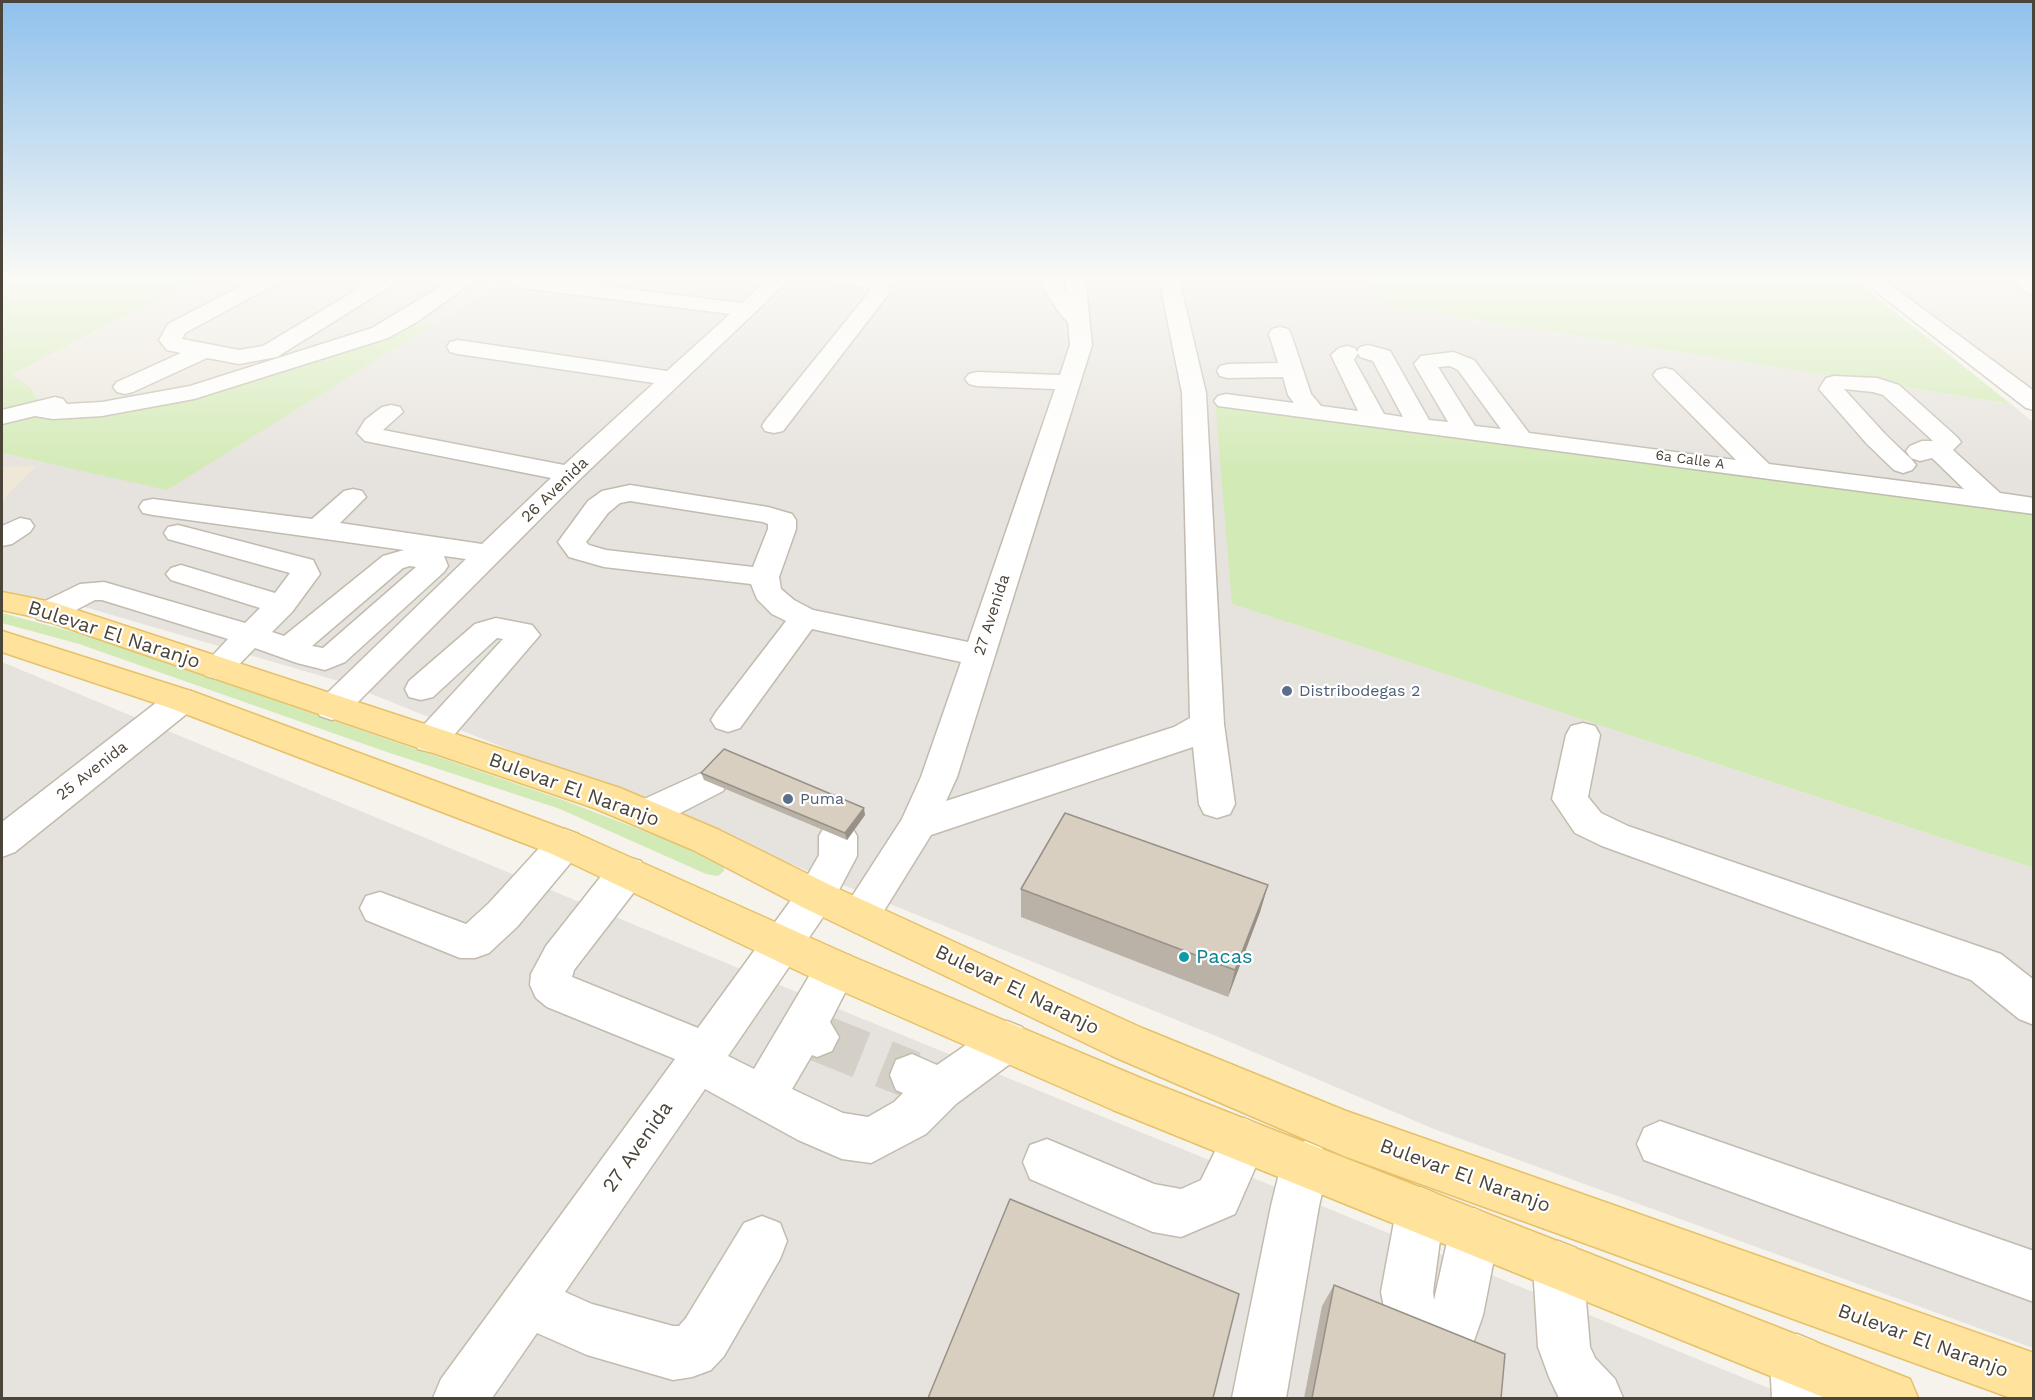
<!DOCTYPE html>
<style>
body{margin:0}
#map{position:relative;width:2035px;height:1400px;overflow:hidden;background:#f6f3ec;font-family:"Work Sans",sans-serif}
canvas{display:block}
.frame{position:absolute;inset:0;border:3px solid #4b4439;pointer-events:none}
</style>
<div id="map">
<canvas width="2035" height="1400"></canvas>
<div class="frame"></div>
</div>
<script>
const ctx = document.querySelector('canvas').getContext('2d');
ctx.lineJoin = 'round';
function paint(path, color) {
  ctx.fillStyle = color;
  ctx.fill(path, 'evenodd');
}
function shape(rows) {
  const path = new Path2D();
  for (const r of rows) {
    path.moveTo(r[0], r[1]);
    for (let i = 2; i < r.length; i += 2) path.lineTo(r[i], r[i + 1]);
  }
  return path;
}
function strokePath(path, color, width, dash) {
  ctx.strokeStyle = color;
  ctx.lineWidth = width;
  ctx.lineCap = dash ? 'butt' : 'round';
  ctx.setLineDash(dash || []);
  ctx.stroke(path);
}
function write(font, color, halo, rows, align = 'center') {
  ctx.font = font + ' "Work Sans",sans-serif';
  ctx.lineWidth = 4.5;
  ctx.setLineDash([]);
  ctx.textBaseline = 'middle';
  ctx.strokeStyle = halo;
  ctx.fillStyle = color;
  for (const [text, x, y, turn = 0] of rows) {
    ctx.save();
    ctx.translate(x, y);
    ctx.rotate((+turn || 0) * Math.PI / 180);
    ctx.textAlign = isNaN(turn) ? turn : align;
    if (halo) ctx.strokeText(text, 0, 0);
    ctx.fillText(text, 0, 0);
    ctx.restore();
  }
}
paint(shape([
 [201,277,510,277,439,321,387,331,263,373,45,414,12,374],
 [1880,277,2033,277,2033,391]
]), '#eae5da');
paint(shape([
 [510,277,1364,277,1380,305,2011,404,2033,422,2033,509,1232,604,2033,868,2033,1348,1434,1129,1216,1036,342,682,64,601,2,594,2,453,167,489],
 [2,662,760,977,1793,1398,2,1398]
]), '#e6e2dd');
paint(shape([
 [36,466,10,492,2,503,2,467]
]), '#efe8d6');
paint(shape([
 [2,277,201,277,12,374,32,390,45,414,177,401,387,331,439,321,167,490,2,453],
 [1364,277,1851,277,2011,404,1380,305],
 [1215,401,2033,509,2033,868,1232,604],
 [2,613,88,636,563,800,711,857,723,864,724,871,718,876,706,874,560,809,384,751,79,644,2,623]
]), '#d2eab5');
strokePath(shape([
 [817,1037,912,1075]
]), '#d4d0c8', 48, [48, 24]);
const minor = shape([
 [258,277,284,277,281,281,185,333,182,339,239,350,263,346,378,277,402,277,399,281,277,357,239,364,207,358,133,392,125,394,117,392,113,387,117,382,181,353,167,350,159,340,168,324,258,277],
 [456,277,480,277,417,322,388,338,194,399,102,416,53,419,35,416,2,424,2,410,55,397,63,399,67,404,102,402,190,386,372,328,456,277],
 [532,277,742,303,770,277,792,277,579,480,344,716,332,720,320,716,315,708,320,700,466,559,444,556,448,566,444,572,345,662,325,670,297,663,255,648,228,676,217,679,206,676,201,668,228,639,102,600,95,600,59,619,48,622,37,619,33,612,37,605,80,584,104,582,245,623,260,608,171,580,166,574,171,568,181,565,275,593,290,573,168,539,164,533,168,527,178,525,313,560,320,574,292,612,272,632,284,636,383,556,404,550,153,515,143,513,139,507,143,501,153,499,312,519,344,491,353,489,362,491,366,497,340,523,482,544,551,478,365,441,357,433,365,420,382,407,391,405,400,407,403,412,383,430,564,465,654,383,458,354,450,352,447,347,450,342,458,340,667,371,730,314,522,288,515,286,512,282,517,277,532,277],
 [410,566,416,567,323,648,312,646,403,568,410,566],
 [824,277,879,277,887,281,890,292,783,431,774,433,765,431,762,426,765,421,870,291,870,288,867,287,834,283,827,281,824,277],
 [1036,277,1056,277,1066,292,1065,277,1085,277,1092,345,957,777,946,801,1174,727,1190,718,1182,393,1160,283,1156,277,1176,277,1180,283,1206,393,1224,724,1235,804,1230,814,1217,818,1204,814,1199,804,1193,747,931,835,874,927,860,931,846,927,840,915,902,819,921,777,961,662,812,629,740,728,728,732,716,728,711,720,716,712,786,621,772,614,757,599,751,584,604,567,569,557,558,542,588,501,602,491,630,485,768,507,792,514,796,520,796,529,779,577,781,589,794,600,813,610,968,642,1055,389,977,386,969,384,965,379,969,374,977,372,1060,375,1070,345,1068,322,1060,314,1036,277],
 [630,501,763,522,768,524,768,529,753,567,606,550,589,545,586,542,608,513,620,503,630,501],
 [1857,277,1880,277,2034,391,2034,410,2026,408,1857,277],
 [2007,277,2031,277,2034,279,2034,294,2027,292,2007,277],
 [1280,327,1288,329,1291,334,1311,394,1321,406,1358,411,1331,355,1339,348,1347,346,1355,348,1357,352,1360,347,1368,345,1390,351,1429,420,1448,422,1414,364,1421,356,1453,352,1474,360,1529,433,1736,460,1657,380,1653,375,1657,370,1665,368,1673,370,1769,464,1964,489,1932,458,1920,461,1911,458,1906,451,1910,446,1922,441,1933,441,1883,395,1873,392,1844,389,1885,434,1912,460,1916,465,1912,470,1903,473,1894,470,1867,444,1819,389,1826,378,1834,376,1877,378,1899,385,1957,437,1961,442,1953,450,2000,493,2034,498,2034,514,1218,406,1214,401,1218,396,1226,394,1294,403,1288,395,1283,377,1228,378,1220,376,1217,371,1220,366,1228,364,1278,363,1269,334,1272,329,1280,327],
 [1358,353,1360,357,1373,361,1403,417,1384,414,1354,360,1358,353],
 [1450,366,1458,370,1501,429,1475,426,1438,367,1450,366],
 [20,518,30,520,34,526,30,532,12,544,2,546,2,526,20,518],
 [496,618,532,625,540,635,442,749,430,752,418,749,413,740,418,731,503,639,497,638,433,697,421,700,409,697,405,689,409,681,475,624,496,618],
 [182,689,194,692,198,700,194,708,15,852,2,857,2,822,170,692,182,689],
 [1583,723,1595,726,1600,735,1588,797,1601,813,1628,826,2001,954,2034,980,2034,1025,2019,1019,1971,980,1602,846,1575,833,1552,799,1566,735,1571,726,1583,723],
 [710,769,723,773,728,782,723,791,659,824,646,828,633,824,628,814,633,804,710,769],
 [838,821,851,826,857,836,857,856,830,907,728,1056,754,1069,821,956,836,951,851,956,857,969,830,1022,839,1037,832,1051,817,1057,812,1055,792,1089,843,1113,868,1117,894,1102,903,1093,896,1090,890,1075,896,1060,912,1054,937,1065,992,1027,1007,1021,1022,1027,1029,1041,1022,1055,956,1104,926,1134,871,1163,842,1159,798,1140,705,1089,565,1292,592,1304,673,1326,679,1326,686,1318,744,1223,762,1216,780,1223,787,1241,780,1259,724,1356,711,1370,692,1377,673,1380,587,1355,537,1333,492,1398,433,1398,441,1379,675,1059,547,1007,536,998,530,985,531,974,546,946,613,861,627,857,641,861,646,872,641,883,574,970,572,977,698,1028,802,885,819,855,819,836,825,826,838,821],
 [565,829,578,834,584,844,578,854,517,927,489,953,475,958,460,958,366,920,360,908,366,896,380,892,466,924,489,903,552,834,565,829],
 [1244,1118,1260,1125,1267,1141,1235,1214,1181,1237,1153,1232,1030,1179,1023,1162,1030,1145,1047,1139,1154,1184,1181,1189,1201,1180,1228,1125,1244,1118],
 [1660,1121,2034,1251,2034,1302,1644,1160,1637,1144,1644,1128,1660,1121],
 [1305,1141,1322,1148,1329,1165,1319,1206,1286,1398,1232,1398,1271,1206,1281,1165,1288,1148,1305,1141],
 [1420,1187,1437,1194,1444,1211,1433,1292,1434,1300,1449,1233,1457,1216,1474,1208,1491,1216,1499,1233,1483,1315,1470,1352,1440,1363,1401,1347,1385,1313,1381,1292,1396,1211,1403,1194,1420,1187],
 [1558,1241,1576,1248,1583,1266,1590,1347,1595,1358,1615,1379,1623,1398,1559,1398,1549,1377,1538,1347,1533,1266,1540,1248,1558,1241],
 [1797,1334,1816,1342,1824,1361,1826,1398,1772,1398,1770,1361,1778,1342,1797,1334]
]);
const major = shape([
 [2,592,52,602,620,788,719,830,830,885,1142,1028,1346,1111,2034,1353,2034,1398,2011,1398,1344,1156,1112,1056,802,907,693,850,594,808,35,617,2,610,2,592],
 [2,631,194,692,578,834,851,956,1143,1079,1910,1379,1918,1398,1825,1398,1113,1110,821,982,552,854,170,708,2,652,2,631]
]);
strokePath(minor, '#c2bbae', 3);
strokePath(major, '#e6c16a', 3);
paint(minor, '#fff');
paint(major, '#ffe39c');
paint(shape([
 [701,773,865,815,847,840,704,780],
 [1268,885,1260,912,1228,997,1021,917,1021,889],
 [1334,1285,1501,1398,1304,1398,1322,1306]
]), '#bab2a6');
paint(shape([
 [864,808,865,815,847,840,845,833],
 [1268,885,1260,912,1228,997,1235,970]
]), '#979187');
const building = shape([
 [724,749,864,808,845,833,701,773,724,749],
 [1065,813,1268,885,1235,970,1021,889,1065,813],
 [1010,1199,1239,1294,1213,1398,928,1398,1010,1199],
 [1334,1285,1505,1354,1501,1398,1312,1398,1334,1285]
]);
paint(building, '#d8cfc1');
strokePath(building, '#979187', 1.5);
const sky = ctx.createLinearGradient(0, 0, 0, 473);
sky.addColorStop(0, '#8fc1ec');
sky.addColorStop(0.59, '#fbfaf6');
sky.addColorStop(1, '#fbfaf600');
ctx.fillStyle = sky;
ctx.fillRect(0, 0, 2035, 473);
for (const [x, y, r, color] of [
 [1287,691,6,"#5c6f8a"],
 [788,799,6,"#5c6f8a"],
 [1184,957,6,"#0f9aa8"]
]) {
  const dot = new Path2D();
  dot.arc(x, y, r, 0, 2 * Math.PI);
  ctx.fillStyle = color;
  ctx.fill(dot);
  strokePath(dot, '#fff', 2);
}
write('14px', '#4b4439', '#fff', [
 ["6a Calle A",1690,460,8]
]);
write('16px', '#4b4439', '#fff', [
 ["26 Avenida",555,490,-44],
 ["27 Avenida",992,615,-72],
 ["25 Avenida",92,771,-38]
]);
write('16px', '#4e5e75', '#fff', [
 ["Distribodegas 2",1299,691],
 ["Puma",800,799]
], 'left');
write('20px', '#4b4439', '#fff', [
 ["Bulevar El Naranjo",114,635,18],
 ["Bulevar El Naranjo",574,790,20],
 ["Bulevar El Naranjo",1017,990,26],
 ["27 Avenida",638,1147,-55],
 ["Bulevar El Naranjo",1465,1176,20],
 ["Bulevar El Naranjo",1923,1341,20]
]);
write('20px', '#0d838f', '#fff', [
 ["Pacas",1196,957]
], 'left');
</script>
